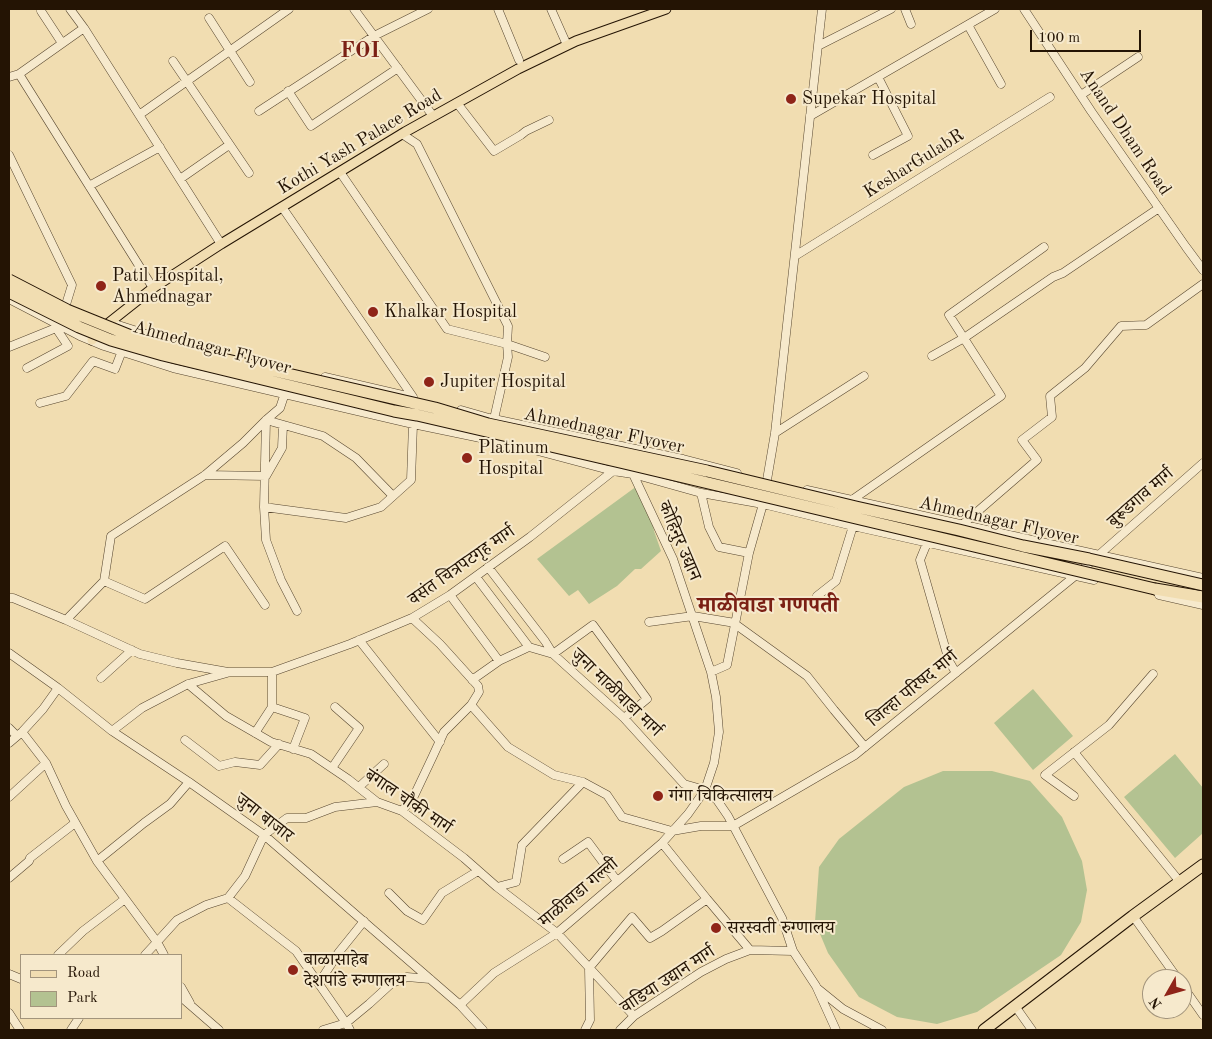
<!DOCTYPE html>
<meta charset="utf-8">
<style>
body{margin:0}
#map{position:relative;width:1212px;height:1039px;overflow:hidden;background:#f1ddb1;font-family:"Old Standard TT",serif}
canvas{display:block}
.frame{position:absolute;inset:0;border:10px solid #241404;pointer-events:none}
.legend{position:absolute;left:20px;top:954px;width:162px;height:65px;box-sizing:border-box;background:#f6e9cc;border:1px solid #a2947c;margin:0;padding:6px 9px;list-style:none;font-size:15px;color:#241404}
.legend li{display:flex;align-items:center;gap:10px;height:25px}
.legend b{width:25px;border:1px solid #a2947c}
.north{position:absolute;left:1142px;top:969px;width:50px;height:50px;box-sizing:border-box;background:#f6e9cc;border:1px solid #a2947c;border-radius:50%;rotate:232deg;font-size:14px;font-weight:700;line-height:20px;text-align:center;color:#241404}
.north::after{content:'';display:block;margin:auto;width:18px;height:22px;background:#8f2418;clip-path:polygon(50% 0,100% 100%,50% 72%,0 100%)}
.scale{position:absolute;left:1030px;top:30px;width:111px;height:22px;box-sizing:border-box;border:2px solid #241404;border-top:0;padding-left:6px;font-size:15px;line-height:18px;white-space:nowrap;color:#241404;-webkit-text-stroke:4px #f6e9cc;paint-order:stroke}
</style>
<div id="map">
<canvas width="1212" height="1039"></canvas>
<div class="frame"></div>
<ul class="legend">
<li><b style="height:6px;background:#f1ddb1"></b>Road</li>
<li><b style="height:14px;background:#b3c291"></b>Park</li>
</ul>
<div class="north">N</div>
<div class="scale">100 m</div>
</div>
<script>
const ctx = document.querySelector('canvas').getContext('2d');
ctx.lineJoin = 'round';
function paint(path, color) {
  ctx.fillStyle = color;
  ctx.fill(path, 'evenodd');
}
function shape(rows) {
  const path = new Path2D();
  for (const r of rows) {
    path.moveTo(r[0], r[1]);
    for (let i = 2; i < r.length; i += 2) path.lineTo(r[i], r[i + 1]);
  }
  return path;
}
function strokePath(path, color, width, dash) {
  ctx.strokeStyle = color;
  ctx.lineWidth = width;
  ctx.lineCap = dash ? 'butt' : 'round';
  ctx.setLineDash(dash || []);
  ctx.stroke(path);
}
function write(font, color, halo, rows, align = 'center') {
  ctx.font = font + ' "Old Standard TT","Noto Serif Devanagari",serif';
  ctx.lineWidth = 4;
  ctx.setLineDash([]);
  ctx.textBaseline = 'middle';
  ctx.strokeStyle = halo;
  ctx.fillStyle = color;
  for (const [text, x, y, turn = 0] of rows) {
    ctx.save();
    ctx.translate(x, y);
    ctx.rotate((+turn || 0) * Math.PI / 180);
    ctx.textAlign = isNaN(turn) ? turn : align;
    if (halo) ctx.strokeText(text, 0, 0);
    ctx.fillText(text, 0, 0);
    ctx.restore();
  }
}
paint(shape([
 [637,486,653,524,654,531,661,551,641,569,635,569,617,586,589,604,578,590,569,596,537,559],
 [1033,689,1073,736,1033,770,994,723],
 [1175,754,1203,788,1203,833,1175,858,1124,797],
 [943,771,992,771,1030,781,1062,817,1082,861,1087,890,1081,922,1061,955,977,1012,937,1024,897,1017,859,997,828,953,815,922,819,867,839,839,904,787]
]), '#b3c291');
const minor = shape([
 [70,9,84,28,221,244],
 [354,9,433,116],
 [498,9,519,60],
 [551,9,567,45],
 [905,9,911,24],
 [1024,9,1091,111,1186,247,1203,270],
 [41,11,62,43],
 [209,18,250,82],
 [968,25,1001,84],
 [818,46,891,9],
 [173,61,249,173],
 [19,74,153,288],
 [9,77,19,74,84,28],
 [288,91,311,126,398,68],
 [1081,95,1138,57],
 [457,103,494,151,521,135,526,131,549,120],
 [259,111,374,36,428,9],
 [139,115,289,9],
 [810,116,995,9],
 [9,155,72,285,64,311],
 [873,155,908,136,878,77],
 [340,172,447,329,507,344,508,326,417,144,402,134],
 [180,179,229,145],
 [89,186,160,147],
 [282,207,413,397],
 [795,256,1050,97],
 [9,299,80,336,104,346,173,368,413,424,519,446,613,471,633,474,701,493,763,504,853,526,1094,580],
 [112,323,168,341],
 [9,347,56,328,59,322],
 [932,356,964,338,1053,277,1063,273,1159,208],
 [27,368,68,346,56,328],
 [325,377,411,397],
 [40,403,66,396,93,361,115,369,122,351],
 [461,410,489,418,683,459,737,473],
 [494,419,508,357,507,344,545,357],
 [775,433,864,376],
 [205,475,266,476,282,448,283,425],
 [767,480,775,433,822,9],
 [807,490,1203,578],
 [701,493,709,527,719,547,749,553],
 [852,500,1001,396,949,315,1044,247],
 [264,507,346,518,381,507,411,480,413,424],
 [963,524,1037,460,1022,440,1052,417,1050,396,1085,368,1121,326,1146,325,1203,284],
 [927,543,920,560,949,661,956,673],
 [488,567,545,641,553,654,593,625,647,699,624,718],
 [476,577,529,647],
 [104,581,111,536,205,475,243,443,266,420,280,408,285,393],
 [450,595,499,661],
 [1159,595,1203,605],
 [817,596,836,581,853,526],
 [9,598,13,598,66,620,140,654,177,663,228,672,272,672,350,644,412,618,450,595,530,537,613,471,613,469],
 [297,611,281,580,266,540,264,507,266,420,323,436,356,458,393,496],
 [66,620,104,581,145,599,225,546,265,605],
 [649,622,693,616,735,623],
 [735,624,807,676,834,710,865,747],
 [359,640,440,742],
 [9,653,58,688,112,731,189,782,264,835,460,1005,483,1030],
 [711,672,727,665,749,553,763,504],
 [101,678,132,650],
 [472,680,499,661,529,647,553,654,624,718,684,784,705,790,717,800,728,816,782,918,793,951,816,986,836,1030],
 [188,684,226,716,271,742,311,754,348,779,377,802,402,811,464,858,497,887,557,933,634,1016],
 [471,705,508,747,554,775,583,782,607,795,622,817,672,831,701,826,733,826,855,755,1075,576,1203,463],
 [272,707,305,718,293,749],
 [9,728,17,736],
 [112,731,142,708,188,684,227,673],
 [22,732,46,763,66,806,97,861,157,942,145,955],
 [255,733,272,707,272,672],
 [185,740,219,766,235,762,260,765,279,744],
 [9,743,22,732,43,709,58,688],
 [1074,752,1180,882],
 [332,768,359,728,335,707],
 [359,787,384,764],
 [1074,796,1045,775,1109,725,1153,674],
 [9,797,46,763],
 [402,811,414,796,432,758,444,732,471,705,479,692,478,686,440,644,412,618],
 [662,843,707,899,750,950],
 [563,859,588,842,617,881],
 [97,861,144,823,170,804,189,782],
 [9,878,29,861,30,858,75,823],
 [497,887,516,882,522,845,583,782],
 [389,893,407,911,423,920,442,893,478,871],
 [228,898,245,876,264,835,287,818,306,818,335,807,377,802],
 [1133,916,1178,979],
 [58,955,83,931,125,899],
 [164,955,157,942,177,920,206,905,228,898,296,951,346,1023,350,1030],
 [9,974,21,979],
 [319,983,339,952,364,921],
 [1182,985,1203,1015],
 [181,987,190,1003],
 [817,988,843,1009,882,1030],
 [181,997,219,1030],
 [460,1005,494,973,557,933,662,843,688,814,705,790,714,763,719,732,716,697,711,672,673,559,633,474,633,473],
 [1015,1006,1032,1030],
 [9,1013,20,1030],
 [71,1030,79,1018],
 [323,1030,346,1023,369,1004,392,983,407,977,430,979],
 [585,1030,590,1020,589,968,632,917,650,938,662,931,707,899],
 [620,1030,634,1016,701,972,726,959,750,950,793,951]
]);
const major = shape([
 [92,340,110,322,153,288,221,244,405,132,518,69,576,41,666,9]
]);
const highway = shape([
 [1155,589,1203,597],
 [984,1030,1133,916,1203,865]
]);
strokePath(minor, '#57462f', 9);
strokePath(major, '#241404', 11);
strokePath(highway, '#241404', 13);
strokePath(minor, '#f6e9cc', 8);
strokePath(major, '#f1ddb1', 9);
strokePath(highway, '#f1ddb1', 11);
const highwayBridge = shape([
 [9,280,67,310,141,340,435,408,488,424,707,471,856,507,959,530,1023,546,1089,559,1203,585],
 [9,292,79,327,111,340,163,355,394,411,417,415,624,463,1155,589]
]);
strokePath(highwayBridge, '#241404', 13, []);
strokePath(highwayBridge, '#f1ddb1', 11);
for (const [x, y, r, color] of [
 [791,99,6,"#8f2418"],
 [101,286,6,"#8f2418"],
 [373,312,6,"#8f2418"],
 [429,382,6,"#8f2418"],
 [467,458,6,"#8f2418"],
 [658,796,6,"#8f2418"],
 [716,928,6,"#8f2418"],
 [293,970,6,"#8f2418"]
]) {
  const dot = new Path2D();
  dot.arc(x, y, r, 0, 2 * Math.PI);
  ctx.fillStyle = color;
  ctx.fill(dot);
  strokePath(dot, '#f6e9cc', 2);
}
write('18px', '#241404', '#f6e9cc', [
 ["Supekar Hospital",802,99],
 ["Patil Hospital,",112,276],
 ["Ahmednagar",112,297],
 ["Khalkar Hospital",384,312],
 ["Jupiter Hospital",440,382],
 ["Platinum",478,448],
 ["Hospital",478,469],
 ["गंगा चिकित्सालय",669,796],
 ["सरस्वती रुग्णालय",727,928],
 ["बाळासाहेब",304,960],
 ["देशपांडे रुग्णालय",304,981]
], 'left');
write('18px', '#241404', '#f6e9cc', [
 ["Anand Dham Road",1125,132,56],
 ["Kothi Yash Palace Road",360,142,-31],
 ["KesharGulabR",914,164,-32],
 ["Ahmednagar Flyover",212,348,15],
 ["Ahmednagar Flyover",604,431,12],
 ["बुरूडगाव मार्ग",1141,498,-41],
 ["Ahmednagar Flyover",999,521,13],
 ["कोहिनुर उद्यान",679,541,67],
 ["वसंत चित्रपटगृह मार्ग",462,566,-35],
 ["जिल्हा परिषद मार्ग",913,689,-39],
 ["जुना माळीवाडा मार्ग",616,693,44],
 ["बंगाल चौकी मार्ग",408,802,34],
 ["जुना बाजार",264,818,38],
 ["माळीवाडा गल्ली",579,893,-40],
 ["वाडिया उद्यान मार्ग",668,980,-33]
]);
write('bold 22px', '#7a1f14', '#f6e9cc', [
 ["FOI",360,51],
 ["माळीवाडा गणपती",768,606]
]);
</script>
